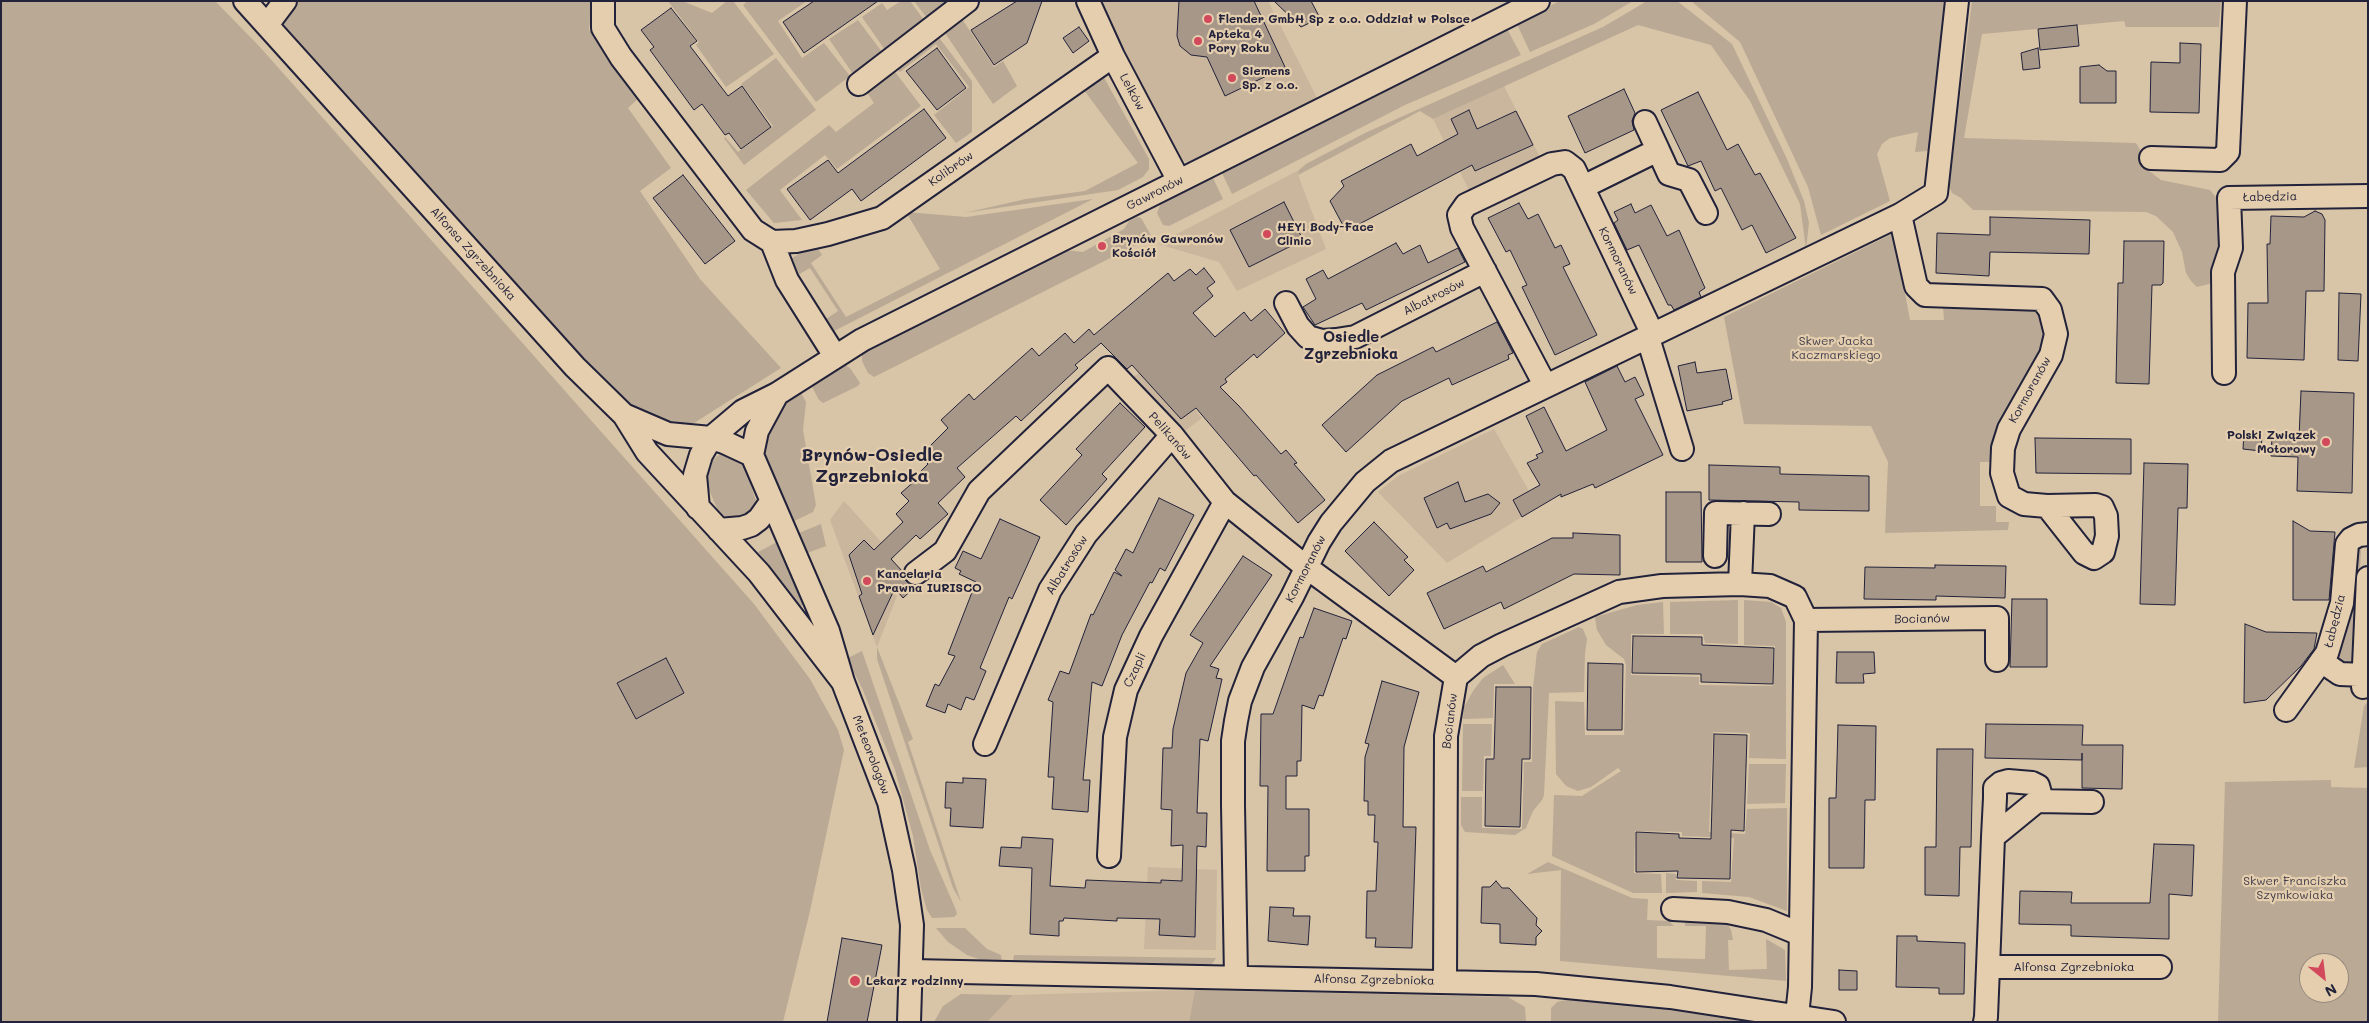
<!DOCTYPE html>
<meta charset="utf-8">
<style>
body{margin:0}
#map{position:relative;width:2369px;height:1023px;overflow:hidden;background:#d8c4a6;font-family:Mali,sans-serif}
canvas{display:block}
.frame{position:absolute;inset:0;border:2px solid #22223b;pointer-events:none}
.north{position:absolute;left:2299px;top:953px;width:50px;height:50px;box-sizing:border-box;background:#e4cead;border:1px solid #96897f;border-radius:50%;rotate:151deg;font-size:14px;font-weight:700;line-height:20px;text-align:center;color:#22223b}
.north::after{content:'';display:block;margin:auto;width:18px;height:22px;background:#d1495b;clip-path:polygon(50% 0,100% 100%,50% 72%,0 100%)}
</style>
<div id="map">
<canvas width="2369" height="1023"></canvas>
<div class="frame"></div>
<div class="north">N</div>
</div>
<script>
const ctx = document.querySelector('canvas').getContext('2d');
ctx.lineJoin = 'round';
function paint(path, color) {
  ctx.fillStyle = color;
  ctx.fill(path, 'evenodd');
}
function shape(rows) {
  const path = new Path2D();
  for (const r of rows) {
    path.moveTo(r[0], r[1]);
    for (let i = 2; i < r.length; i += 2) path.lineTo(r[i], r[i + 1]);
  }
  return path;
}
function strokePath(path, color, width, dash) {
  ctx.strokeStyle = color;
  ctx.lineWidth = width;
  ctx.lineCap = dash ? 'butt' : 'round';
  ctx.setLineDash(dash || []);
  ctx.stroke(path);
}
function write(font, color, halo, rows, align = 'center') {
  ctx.font = font + ' Mali,sans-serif';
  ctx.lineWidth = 4.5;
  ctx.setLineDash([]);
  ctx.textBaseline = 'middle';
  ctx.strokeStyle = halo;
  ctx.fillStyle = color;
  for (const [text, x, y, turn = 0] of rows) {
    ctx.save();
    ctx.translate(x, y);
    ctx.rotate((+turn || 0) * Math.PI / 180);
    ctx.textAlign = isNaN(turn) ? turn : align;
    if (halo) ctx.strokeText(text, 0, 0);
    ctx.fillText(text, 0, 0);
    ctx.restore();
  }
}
paint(shape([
 [1094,1,1268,1,1318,100,1200,160,1190,163,1182,161,1174,156],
 [1504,86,1541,159,1470,192,1433,119],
 [1299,170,1298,175,1326,249,1237,291,1219,262,1158,244],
 [1154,360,1202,418,1181,434,1130,380],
 [1494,429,1538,507,1447,563,1378,492,1398,476],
 [844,501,895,557,889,563,883,579,897,596,877,647,830,520],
 [1148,867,1217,870,1216,950,1144,949],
 [1195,990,1189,1022,987,1022,1013,995]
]), '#c9b69d');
paint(shape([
 [1,1,215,1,259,46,754,604,810,679,838,730,844,750,810,911,783,1022,1,1022],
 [291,1,592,1,589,30,641,96,628,108,671,168,640,191,700,279,781,368,694,423,667,423,628,409,276,24],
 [668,1,682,1,712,13,727,1,733,1,774,54,726,87,696,45,699,42],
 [748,1,807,1,778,21,802,58,824,43,850,76,816,102,743,5],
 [901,1,910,1,924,20,885,50,862,17,882,3,887,10],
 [914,1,949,1,927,18],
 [1560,1,1633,1,1594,24,1530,52,1516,22],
 [1647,1,1677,1,1732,44,1787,159,1804,201,1809,223,1806,249,1800,204,1750,101,1711,45,1638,25,1433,119,1420,111,1298,175,1299,170,1306,164,1365,133,1603,27],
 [1691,1,1947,1,1932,147,1927,151,1915,152,1918,132,1890,138,1882,144,1877,154,1890,201,1821,235,1808,187,1740,42],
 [1972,1,2221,1,2219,27,2126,27,2124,21,1982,34,1964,138,2136,143,2144,156,2148,170,2161,180,2210,190,2219,201,2221,246,2214,279,2209,284,2197,287,2191,281,2186,273,2182,252,2173,232,2156,216,2146,212,1973,210,1961,198,1952,193,1949,186],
 [960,16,994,67,1003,61,1017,86,993,104,943,30],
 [858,20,882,52,853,74,829,39],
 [1506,27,1521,55,1405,105,1232,194,1221,171],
 [937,35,972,81,972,132,956,143,934,115,969,87,936,44,900,72,896,67],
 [776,58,816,110,744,165,724,138,725,137,738,152,773,126,741,84],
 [889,64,921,106,837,169,825,155,780,190,802,220,774,223,746,190,829,125,836,132,874,103,862,85],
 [1102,74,1149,159,1149,169,1143,177,1118,190,964,213,1026,199,1085,191,1138,163,1081,86],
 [1212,176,1223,199,1169,226,1163,225,1157,213,1161,203],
 [1093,199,834,331,826,319,838,311,810,268,796,276,787,261,815,244,822,255,811,263,846,317,940,269,906,212,966,217],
 [1137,217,1141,218,1152,237,874,377,868,373,862,361,862,353,866,350,1064,250,1083,252,1124,229,1129,221],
 [1894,233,1910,320,1944,320,1943,307,2035,308,2048,332,1996,462,1980,462,1980,506,1996,506,1996,522,2009,522,2008,530,1885,533,1888,462,1871,426,1744,424,1724,317],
 [843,364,850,368,860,383,858,386,823,403,819,400,810,383],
 [800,391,806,402,803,430,816,505,813,512,790,523,763,459,765,438,783,404],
 [721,453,737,457,744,464,756,501,752,513,731,520,719,513,709,490,706,474,708,464],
 [821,524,826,546,802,555,794,535],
 [779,541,805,604,801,606,797,604,758,552],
 [2358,547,2361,550,2356,657,2353,664,2346,665,2337,659,2334,655,2353,551],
 [1738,600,1738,644,1705,643,1703,634,1670,634,1670,602],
 [1744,600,1771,602,1781,608,1786,622,1786,759,1749,758,1750,733,1713,732,1709,832,1745,834,1747,809,1787,808,1787,911,1749,897,1702,893,1702,881,1731,882,1734,838,1682,836,1682,832,1635,831,1634,873,1661,874,1662,893,1633,893,1552,856,1554,795,1582,796,1621,771,1618,768,1591,787,1578,791,1566,786,1556,774,1555,701,1584,702,1585,735,1624,735,1626,665,1624,659,1606,645,1597,630,1595,617,1637,605,1663,602,1664,634,1631,634,1631,675,1699,677,1699,685,1773,686,1775,646,1744,645],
 [1579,627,1583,629,1587,639,1585,654,1584,692,1549,693,1544,795,1542,800,1533,811,1526,828,1515,835,1465,832,1461,825,1461,797,1482,797,1482,828,1522,829,1524,762,1532,762,1533,687,1537,652,1542,644],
 [877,647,913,739,908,742,961,902,953,888,877,659],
 [862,651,930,850,956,910,957,914,954,917,932,918,927,910,921,889,913,836,895,770,862,688,848,661,848,658],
 [1503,665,1515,684,1494,684,1493,718,1463,719,1464,707,1473,691,1483,678],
 [2368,702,2368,767,2354,768,2364,706],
 [1463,724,1492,724,1491,756,1484,756,1483,791,1462,791],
 [1749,764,1786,764,1785,803,1747,804],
 [2331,780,2331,787,2368,788,2368,1022,2218,1022,2225,782],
 [2309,963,2339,963,2339,993,2309,993],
 [1548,862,1632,898,1648,899,1647,920,1669,921,1674,926,1657,926,1657,958,1705,959,1706,926,1685,926,1685,915,1725,920,1731,930,1733,940,1728,940,1729,970,1767,969,1766,939,1785,950,1786,981,1560,961,1561,870,1527,874],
 [1666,873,1676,874,1676,880,1697,881,1697,892,1666,893],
 [936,928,965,928,987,949,1001,955,1002,963,987,962,967,955,948,942],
 [1014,955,1216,958,1212,964,1206,966,1013,962],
 [1195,990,1508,997,1525,1007,1526,1022,1189,1022],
 [961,994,1013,995,987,1022,934,1022,943,1006],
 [1570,999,1739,1017,1768,1022,1551,1022,1551,1008,1557,1002]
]), '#baa994');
const building = shape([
 [814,1,878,1,804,53,783,22,814,1],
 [1017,1,1042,1,1027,43,994,65,971,30,1017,1],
 [1179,1,1254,1,1285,67,1225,96,1207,57,1191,55,1180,46,1177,36,1179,1],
 [1274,1,1311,1,1320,18,1301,27,1274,1],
 [671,8,697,41,690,46,728,96,742,86,771,127,741,149,729,133,725,135,702,104,694,110,650,50,654,47,641,30,671,8],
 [2077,25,2079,46,2040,50,2038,29,2077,25],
 [1079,27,1089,41,1073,53,1063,38,1079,27],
 [2180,43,2201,44,2199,113,2150,112,2151,62,2180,63,2180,43],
 [937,48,966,88,937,110,906,71,937,48],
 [2038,48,2040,68,2023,70,2021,53,2038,48],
 [2099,65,2107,71,2116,71,2116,103,2080,103,2080,67,2099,65],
 [1624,89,1635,113,1632,121,1634,130,1585,153,1568,116,1624,89],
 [1698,92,1727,150,1738,144,1755,175,1760,173,1796,238,1766,253,1752,225,1742,230,1721,188,1715,191,1701,161,1688,166,1661,110,1698,92],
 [924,109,946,138,861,201,852,189,810,220,787,189,828,160,838,173,924,109],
 [1469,110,1477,129,1516,111,1533,145,1475,171,1472,165,1346,231,1330,201,1344,186,1341,181,1411,144,1417,156,1458,134,1451,119,1469,110],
 [683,175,735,241,705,264,653,198,683,175],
 [1284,202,1303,240,1249,267,1230,230,1284,202],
 [1519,203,1528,219,1538,214,1555,248,1561,245,1570,264,1563,267,1597,335,1555,355,1522,287,1527,285,1510,250,1506,252,1488,218,1519,203],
 [1631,204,1635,213,1651,205,1667,236,1679,230,1705,288,1699,292,1701,297,1674,310,1671,305,1668,305,1639,245,1627,250,1614,223,1618,220,1614,212,1631,204],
 [2315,211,2322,214,2325,220,2324,291,2306,291,2304,360,2247,358,2248,303,2268,303,2267,244,2270,244,2271,216,2304,217,2315,211],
 [1990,217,2090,220,2089,254,1990,252,1989,276,1936,273,1937,233,1990,235,1990,217],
 [2124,241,2164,241,2163,283,2161,285,2152,285,2149,384,2116,383,2118,283,2123,283,2124,241],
 [1396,243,1403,254,1420,245,1428,263,1458,248,1465,262,1366,310,1362,303,1315,325,1303,307,1316,299,1306,279,1323,270,1328,279,1396,243],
 [1204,268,1215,282,1207,288,1213,296,1193,313,1215,337,1244,312,1251,321,1265,309,1285,333,1257,358,1254,354,1225,379,1227,382,1220,387,1239,406,1281,454,1286,450,1297,463,1294,464,1325,500,1298,523,1256,475,1254,476,1196,408,1181,419,1132,365,1127,369,1101,343,1075,365,1078,368,1021,421,1016,416,957,468,965,477,938,503,948,514,920,539,916,535,891,559,903,572,906,581,916,586,903,598,895,588,873,635,859,596,862,594,849,555,864,540,874,550,903,522,896,514,909,501,901,493,917,479,915,477,928,464,920,456,948,428,941,420,969,394,974,400,1032,348,1039,356,1065,333,1074,343,1089,329,1094,335,1168,273,1174,281,1190,269,1196,275,1204,268],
 [2339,293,2361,294,2358,361,2338,360,2339,293],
 [1497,322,1513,353,1508,355,1509,359,1452,385,1449,378,1402,401,1346,452,1322,425,1377,375,1433,347,1436,352,1497,322],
 [1695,362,1697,373,1726,369,1732,399,1722,402,1723,404,1687,411,1678,366,1695,362],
 [1617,366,1625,382,1635,377,1644,395,1635,399,1663,455,1595,488,1593,484,1561,497,1561,494,1522,517,1513,500,1540,485,1527,463,1538,458,1536,455,1543,452,1526,416,1544,407,1566,451,1607,430,1585,382,1617,366],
 [2301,391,2354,393,2352,493,2297,491,2298,457,2271,456,2272,437,2299,438,2301,391],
 [1120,403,1145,427,1102,474,1107,479,1066,525,1040,500,1082,455,1076,449,1120,403],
 [2244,433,2262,435,2261,451,2243,449,2244,433],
 [2035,438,2131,439,2131,474,2036,473,2035,438],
 [2144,463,2188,464,2187,508,2178,508,2175,605,2140,604,2144,463],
 [1709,465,1780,467,1780,474,1869,476,1869,511,1799,510,1799,502,1709,500,1709,465],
 [1458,482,1465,502,1488,494,1500,503,1491,514,1450,529,1447,523,1437,528,1424,498,1458,482],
 [1666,492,1701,492,1702,562,1666,562,1666,492],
 [1159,498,1194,515,1165,571,1160,568,1152,583,1150,582,1122,635,1102,686,1092,682,1083,780,1090,780,1088,812,1052,809,1054,777,1048,777,1053,702,1048,700,1060,671,1069,674,1091,614,1093,615,1114,572,1122,576,1115,570,1126,549,1133,553,1159,498],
 [1000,519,1040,537,1012,599,1009,597,980,668,986,671,974,700,966,697,961,710,948,704,945,713,926,706,935,684,939,686,955,656,948,654,976,582,959,574,961,571,955,568,963,551,981,559,1000,519],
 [2293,521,2310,531,2335,532,2329,600,2293,600,2293,521],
 [1374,522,1408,557,1404,560,1414,570,1389,596,1345,551,1374,522],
 [1573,533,1620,535,1620,575,1574,574,1504,609,1501,602,1444,629,1427,593,1483,566,1486,572,1552,538,1573,538,1573,533],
 [1243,556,1272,575,1210,666,1219,669,1216,678,1222,679,1208,741,1200,739,1197,813,1207,813,1206,847,1197,846,1195,937,1159,935,1160,919,1117,918,1117,921,1064,918,1063,921,1059,921,1059,936,1030,934,1032,868,999,866,1001,847,1021,848,1022,837,1053,839,1050,886,1085,888,1086,880,1161,883,1161,880,1182,881,1183,845,1171,846,1172,810,1161,809,1163,748,1172,748,1173,729,1186,673,1203,643,1190,635,1243,556],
 [1935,565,2006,566,2005,598,1936,596,1936,600,1864,599,1865,567,1935,568,1935,565],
 [2012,599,2047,599,2047,667,2010,667,2012,599],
 [1314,608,1352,621,1346,639,1343,638,1323,696,1319,695,1314,709,1302,705,1301,761,1297,761,1297,776,1286,776,1286,809,1309,809,1309,856,1305,856,1305,871,1267,871,1268,786,1260,786,1261,714,1273,714,1300,637,1303,638,1314,608],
 [2245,624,2266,632,2317,633,2314,649,2301,666,2266,700,2244,703,2245,624],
 [1633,636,1702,637,1702,645,1774,648,1773,684,1701,682,1701,674,1632,673,1633,636],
 [1837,652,1874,652,1875,673,1863,674,1864,683,1836,683,1837,652],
 [666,658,684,693,636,719,617,683,666,658],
 [1588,663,1623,664,1622,730,1587,730,1588,663],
 [1382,681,1419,692,1404,747,1403,827,1416,827,1412,948,1375,947,1376,938,1366,938,1367,891,1376,891,1378,842,1374,842,1375,815,1368,815,1368,801,1364,801,1365,757,1369,744,1365,743,1382,681],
 [1496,687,1531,687,1530,759,1522,759,1520,827,1485,826,1486,759,1494,759,1496,687],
 [1986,724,2083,725,2082,745,2123,745,2122,789,2082,788,2082,753,2082,760,1985,758,1986,724],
 [1838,725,1876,726,1875,800,1865,800,1864,868,1829,868,1829,798,1836,798,1838,725],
 [1714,734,1747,735,1744,831,1731,830,1730,879,1677,878,1678,871,1636,872,1636,832,1679,834,1679,838,1711,839,1714,734],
 [1937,749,1973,749,1971,847,1960,847,1959,896,1925,895,1925,847,1936,847,1937,749],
 [963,778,986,779,983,828,950,826,951,808,945,808,946,782,963,783,963,778],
 [2154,844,2194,845,2192,896,2169,894,2169,939,2071,936,2071,925,2019,924,2020,891,2072,892,2071,903,2150,903,2154,844],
 [1496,881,1502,888,1509,888,1537,918,1536,925,1542,931,1536,937,1536,945,1500,943,1500,924,1481,923,1482,887,1490,887,1496,881],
 [1270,907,1294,908,1293,916,1310,916,1308,945,1268,941,1270,907],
 [1897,936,1917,936,1917,941,1965,943,1964,994,1939,994,1939,988,1896,987,1897,936],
 [842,938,882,945,867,1022,827,1022,842,938],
 [1839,970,1857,971,1857,990,1839,990,1839,970]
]);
paint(building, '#a69788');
strokePath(building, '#22223b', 1);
const minor = shape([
 [245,1,575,367,624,415,647,452,759,573,843,682],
 [603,1,603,28,621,57,753,230,772,242,787,280,835,356],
 [1088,1,1113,56,1179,181],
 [267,25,285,1],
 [859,84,967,1],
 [1645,122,1658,150],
 [2151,158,2220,160,2228,152,2235,1],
 [1583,187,1658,150,1669,174,1689,180,1706,213],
 [1900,215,1916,286,1925,295,2042,299,2050,310,2056,334,2051,355,2009,429,2003,448,2002,473,2009,496,2024,504,2047,506,2096,505,2102,507,2106,516,2107,536,2103,552,2094,558,2084,553,2047,506],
 [772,242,796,241,828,234,882,218,1113,56],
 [1286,303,1298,326,1308,337,1322,341,1336,340,1355,337,1485,271],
 [1648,338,1682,449],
 [2224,373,2223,272,2231,248,2229,198,2368,196],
 [1545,385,1462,228,1459,215,1466,205,1552,164,1565,162,1574,169,1653,335],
 [624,415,668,434,711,438,724,442,752,455,828,631,843,682,889,802,904,870,912,925,909,1022],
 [752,455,757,431,777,394],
 [698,508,695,475,701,455,711,438,743,411,777,394,862,340,1538,1],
 [719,530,742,528,751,525,759,519,771,502],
 [1715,556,1716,513,1769,514],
 [916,573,945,551,979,491,1108,368,1172,435,1225,502,1306,567,1456,677],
 [1740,584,1743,513],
 [1806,620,1997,618,1997,660],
 [2321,661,2340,674,2364,675],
 [2363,687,2368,578],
 [2286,710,2327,653,2342,603,2347,544,2351,539,2359,535,2368,534],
 [985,744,1050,590,1086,534,1172,435],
 [2037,801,2092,802],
 [1109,856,1115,737,1126,690,1151,636,1225,502],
 [1673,909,1728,912,1766,920,1800,934],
 [1988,967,2160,967],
 [912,971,1536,984,1670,997,1834,1022],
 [1236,977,1233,805,1233,741,1236,721,1240,701,1253,667,1292,597,1319,542,1331,523,1365,482,1391,461,1900,215,1936,193,1957,1],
 [1445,981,1446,736,1456,677,1481,656,1502,645,1619,592,1662,586,1740,584,1770,586,1795,597,1806,620,1800,987,1797,1016],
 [1985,1022,1986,1017,1988,967,1993,837,1995,798,1995,788,2001,783,2008,781,2032,783,2038,786,2041,797,2037,801,1993,837]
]);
strokePath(minor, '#22223b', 26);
strokePath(minor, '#e4cead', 22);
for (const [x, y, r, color] of [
 [1208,19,5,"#d1495b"],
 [1198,41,5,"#d1495b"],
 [1232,78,5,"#d1495b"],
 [1267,234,5,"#d1495b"],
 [1102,246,5,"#d1495b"],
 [2326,442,5,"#d1495b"],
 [867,581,5,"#d1495b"],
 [855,981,6,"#d1495b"]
]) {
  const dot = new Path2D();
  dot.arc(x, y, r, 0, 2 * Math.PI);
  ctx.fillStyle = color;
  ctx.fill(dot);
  strokePath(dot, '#e4cead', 2);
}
write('bold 12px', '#22223b', '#e4cead', [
 ["Flender GmbH Sp z o.o. Oddział w Polsce",1218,19],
 ["Apteka 4",1208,34],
 ["Pory Roku",1208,48],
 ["Siemens",1242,71],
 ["Sp. z o.o.",1242,85],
 ["HEY! Body-Face",1277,227],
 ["Clinic",1277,241],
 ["Brynów Gawronów",1112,239],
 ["Kościół",1112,253],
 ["Polski Związek",2316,435,"right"],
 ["Motorowy",2316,449,"right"],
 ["Kancelaria",877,574],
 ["Prawna IURISCO",877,588],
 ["Lekarz rodzinny",866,981]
], 'left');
write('12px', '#22223b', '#e4cead', [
 ["Lelków",1132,92,62],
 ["Kolibrów",951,169,-35],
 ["Gawronów",1155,193,-27],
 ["Łabędzia",2270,197,-1],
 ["Alfonsa Zgrzebnioka",473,254,48],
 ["Kormoranów",1618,261,64],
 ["Albatrosów",1434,297,-27],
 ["Kormoranów",2030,390,-61],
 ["Pelikanów",1170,436,49],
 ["Albatrosów",1067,565,-58],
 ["Kormoranów",1306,569,-63],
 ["Bocianów",1922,619,-1],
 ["Łabędzia",2335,621,-76],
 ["Czapli",1135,670,-65],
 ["Bocianów",1450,721,-83],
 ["Meteorologów",871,755,69],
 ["Alfonsa Zgrzebnioka",2074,967],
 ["Alfonsa Zgrzebnioka",1374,980,1]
]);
write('12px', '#403d4d', '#e4cead', [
 ["Skwer Jacka",1836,341],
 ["Kaczmarskiego",1836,355],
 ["Skwer Franciszka",2295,881],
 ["Szymkowiaka",2295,895]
]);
write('bold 15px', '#22223b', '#e4cead', [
 ["Osiedle",1351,337],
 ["Zgrzebnioka",1351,354]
]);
write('bold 18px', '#22223b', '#e4cead', [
 ["Brynów-Osiedle",872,455],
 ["Zgrzebnioka",872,476]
]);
</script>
